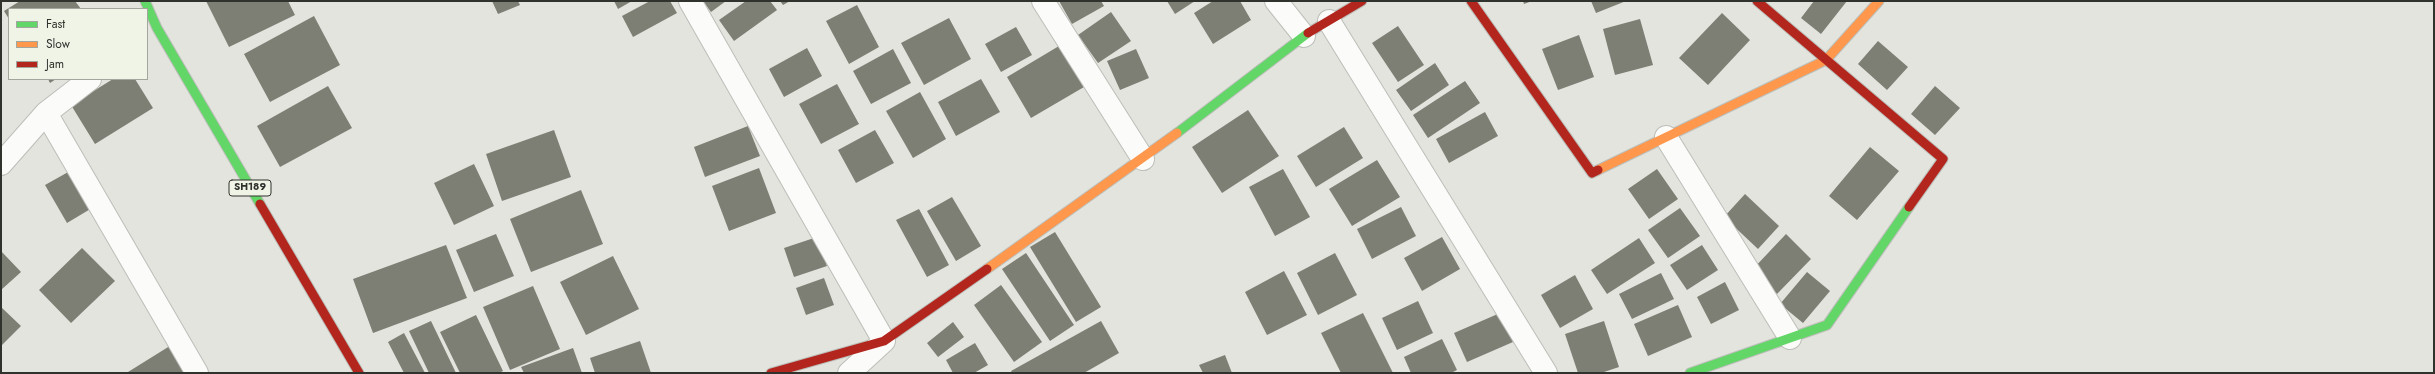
<!DOCTYPE html>
<style>
body{margin:0}
#map{position:relative;width:2435px;height:374px;overflow:hidden;background:#e2e4dd;font-family:Jost,sans-serif}
canvas{display:block}
.frame{position:absolute;inset:0;border:2px solid #30322d;pointer-events:none}
.legend{position:absolute;left:8px;top:8px;width:140px;height:72px;box-sizing:border-box;background:#f0f4e7;border:1px solid #a3a69d;margin:0;padding:5px 7px;list-style:none;font-size:12px;color:#30322d}
.legend li{display:flex;align-items:center;gap:8px;height:20px}
.legend b{width:20px;border:1px solid #a3a69d}
</style>
<div id="map">
<canvas width="2435" height="374"></canvas>
<div class="frame"></div>
<ul class="legend">
<li><b style="height:5px;background:#63d668"></b>Fast</li>
<li><b style="height:5px;background:#ff974d"></b>Slow</li>
<li><b style="height:5px;background:#b3261e"></b>Jam</li>
</ul>
</div>
<script>
const ctx = document.querySelector('canvas').getContext('2d');
ctx.lineJoin = 'round';
function paint(path, color) {
  ctx.fillStyle = color;
  ctx.fill(path, 'evenodd');
}
function shape(rows) {
  const path = new Path2D();
  for (const r of rows) {
    path.moveTo(r[0], r[1]);
    for (let i = 2; i < r.length; i += 2) path.lineTo(r[i], r[i + 1]);
  }
  return path;
}
function strokePath(path, color, width, dash) {
  ctx.strokeStyle = color;
  ctx.lineWidth = width;
  ctx.lineCap = dash ? 'butt' : 'round';
  ctx.setLineDash(dash || []);
  ctx.stroke(path);
}
function write(font, color, halo, rows, align = 'center') {
  ctx.font = font + ' Jost,sans-serif';
  ctx.lineWidth = 4;
  ctx.setLineDash([]);
  ctx.textBaseline = 'middle';
  ctx.strokeStyle = halo;
  ctx.fillStyle = color;
  for (const [text, x, y, turn = 0] of rows) {
    ctx.save();
    ctx.translate(x, y);
    ctx.rotate((+turn || 0) * Math.PI / 180);
    ctx.textAlign = isNaN(turn) ? turn : align;
    if (halo) ctx.strokeText(text, 0, 0);
    ctx.fillText(text, 0, 0);
    ctx.restore();
  }
}
paint(shape([
 [20,1,75,1,81,9,9,9,9,19,4,11],
 [206,1,288,1,295,15,229,47],
 [492,1,518,1,520,5,498,14],
 [614,1,632,1,618,9],
 [650,1,670,1,677,13,633,37,622,16],
 [703,1,726,1,711,12],
 [746,1,770,1,777,10,734,41,719,20],
 [780,1,790,1,783,5],
 [1059,1,1101,1,1104,6,1072,24],
 [1167,1,1195,1,1175,14],
 [1213,1,1240,1,1251,20,1213,44,1194,13],
 [1523,1,1532,1,1524,4],
 [1591,1,1626,1,1596,13],
 [1814,1,1847,1,1821,34,1801,18],
 [857,5,879,47,849,64,826,21],
 [1111,12,1131,41,1098,63,1078,35],
 [1722,13,1750,40,1708,85,1679,58],
 [314,16,340,65,270,102,244,54],
 [949,18,971,59,924,85,901,43],
 [1640,19,1653,65,1615,75,1603,29],
 [1398,26,1424,65,1398,82,1372,43],
 [1016,27,1032,55,1001,72,985,44],
 [1579,35,1594,77,1558,90,1542,49],
 [1878,41,1908,67,1887,90,1858,64],
 [1059,46,1084,87,1031,118,1007,77],
 [807,48,822,76,784,97,769,69],
 [893,49,911,83,871,104,853,71],
 [1136,49,1149,78,1120,90,1107,61],
 [1435,63,1449,85,1411,111,1396,90],
 [48,79,56,79,50,83],
 [113,79,135,79,153,108,95,144,71,105],
 [981,79,1000,112,956,136,938,102],
 [1465,81,1480,103,1428,138,1413,115],
 [837,84,859,124,821,144,799,104],
 [328,86,352,128,280,167,257,126],
 [1935,86,1960,108,1935,135,1911,114],
 [920,92,946,139,913,158,886,111],
 [1248,110,1279,156,1222,193,1192,147],
 [1485,112,1498,136,1449,163,1436,139],
 [748,126,760,156,705,177,694,147],
 [1344,127,1363,158,1316,187,1297,156],
 [554,130,571,177,502,201,486,154],
 [875,130,894,163,856,183,838,150],
 [1870,147,1899,171,1857,220,1829,196],
 [1377,160,1400,197,1352,226,1329,189],
 [474,164,494,206,454,225,434,183],
 [759,168,776,213,729,231,712,186],
 [1283,169,1310,217,1275,236,1249,187],
 [1657,169,1678,199,1649,219,1628,189],
 [70,171,92,208,67,223,45,185],
 [581,190,603,244,531,272,510,219],
 [1745,194,1779,226,1758,249,1724,217],
 [952,197,981,246,956,261,927,211],
 [1401,207,1416,236,1372,259,1357,229],
 [1680,208,1700,236,1668,258,1648,230],
 [919,209,949,265,927,277,896,220],
 [1055,232,1101,307,1076,322,1030,247],
 [496,234,514,276,474,292,456,250],
 [1786,234,1811,259,1777,294,1752,270],
 [817,237,827,266,794,277,784,248],
 [1442,237,1460,269,1422,291,1404,258],
 [1639,238,1655,263,1607,294,1591,270],
 [446,245,467,298,373,333,353,279],
 [1702,245,1718,270,1687,290,1670,265],
 [82,248,115,281,71,323,39,290],
 [1,251,21,272,1,290],
 [1026,253,1074,325,1050,341,1002,269],
 [1335,253,1357,295,1318,315,1297,273],
 [613,256,639,309,586,335,560,282],
 [1284,271,1307,315,1267,335,1245,292],
 [1807,272,1830,291,1803,323,1780,304],
 [1661,273,1674,299,1632,319,1619,294],
 [1575,275,1593,309,1560,328,1541,295],
 [824,278,834,305,806,315,796,288],
 [1725,282,1739,310,1711,324,1697,297],
 [1001,285,1042,342,1014,362,974,305],
 [533,286,560,349,510,370,483,307],
 [1418,301,1433,333,1397,350,1382,318],
 [1678,305,1692,337,1648,356,1634,324],
 [1,307,21,326,1,346],
 [1363,313,1393,373,1341,373,1321,333],
 [1500,313,1513,342,1467,362,1454,333],
 [476,315,503,371,499,373,460,373,440,332],
 [431,321,456,373,429,373,409,331],
 [1101,321,1119,353,1084,373,1012,373,1011,371],
 [1604,321,1619,367,1601,373,1578,373,1565,334],
 [953,322,964,337,938,357,927,343],
 [404,333,425,373,404,373,388,342],
 [1442,339,1457,370,1451,373,1411,373,1404,357],
 [640,341,651,373,595,373,590,358],
 [975,343,988,365,974,373,953,373,946,360],
 [173,344,188,373,128,372],
 [573,348,582,373,524,373,521,367],
 [1225,355,1232,373,1203,373,1199,365]
]), '#7d7f74');
const street = shape([
 [690,1,884,341,849,373],
 [1043,1,1143,159],
 [1276,1,1304,36],
 [1329,21,1546,373],
 [46,113,197,373],
 [1666,137,1790,338],
 [1,164,46,113,90,79]
]);
const fast = shape([
 [145,1,157,28,260,204],
 [1177,133,1308,33],
 [1690,373,1827,325,1909,207]
]);
const slow = shape([
 [1598,170,1826,60,1879,1],
 [987,269,1177,133]
]);
const jam = shape([
 [1471,1,1592,173,1598,170],
 [1757,1,1943,159,1909,207],
 [1308,33,1362,1],
 [260,204,359,373],
 [771,373,884,341,987,269]
]);
strokePath(street, '#bcbeb9', 24);
strokePath(fast, '#bcbeb9', 11);
strokePath(slow, '#bcbeb9', 11);
strokePath(jam, '#bcbeb9', 11);
strokePath(street, '#fbfbfa', 22);
strokePath(fast, '#63d668', 9);
strokePath(slow, '#ff974d', 9);
strokePath(jam, '#b3261e', 9);
for (const [x, y, w] of [
 [250,188,42]
]) {
  const box = new Path2D();
  box.roundRect(x - w / 2, y - 8, w, 16, 3);
  ctx.fillStyle = '#f0f4e7';
  ctx.fill(box);
  strokePath(box, '#30322d', 1);
}
write('bold 10px', '#30322d', null, [
 ["SH189",250,188]
]);
</script>
